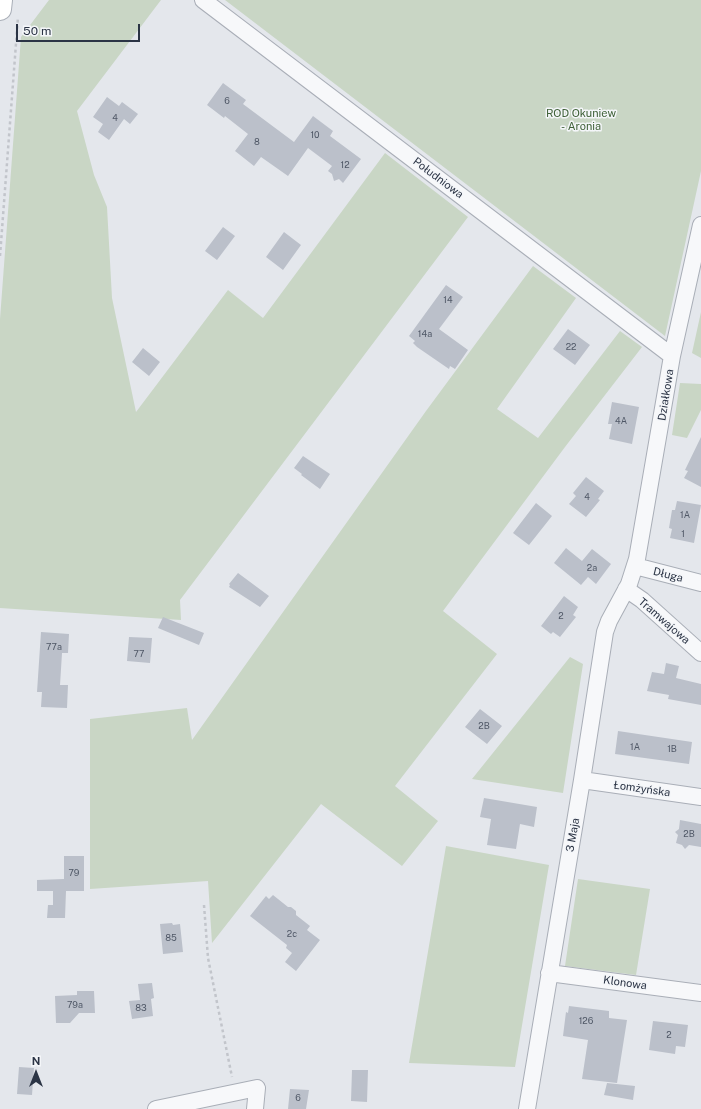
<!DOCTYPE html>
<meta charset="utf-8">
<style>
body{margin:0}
#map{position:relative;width:701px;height:1109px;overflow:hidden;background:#e4e7ec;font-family:"Public Sans",sans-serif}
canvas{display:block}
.north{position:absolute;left:16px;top:1053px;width:40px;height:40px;-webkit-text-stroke:3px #f4f6f9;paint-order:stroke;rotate:0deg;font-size:11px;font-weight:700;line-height:16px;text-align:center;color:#2b3445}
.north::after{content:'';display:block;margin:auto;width:14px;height:18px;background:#2b3445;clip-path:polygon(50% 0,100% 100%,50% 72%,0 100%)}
.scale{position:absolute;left:16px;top:24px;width:124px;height:18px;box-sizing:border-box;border:2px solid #2b3445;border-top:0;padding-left:5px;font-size:12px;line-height:14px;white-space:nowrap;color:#2b3445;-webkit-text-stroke:3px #f4f6f9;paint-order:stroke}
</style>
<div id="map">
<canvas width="701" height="1109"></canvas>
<div class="north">N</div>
<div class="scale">50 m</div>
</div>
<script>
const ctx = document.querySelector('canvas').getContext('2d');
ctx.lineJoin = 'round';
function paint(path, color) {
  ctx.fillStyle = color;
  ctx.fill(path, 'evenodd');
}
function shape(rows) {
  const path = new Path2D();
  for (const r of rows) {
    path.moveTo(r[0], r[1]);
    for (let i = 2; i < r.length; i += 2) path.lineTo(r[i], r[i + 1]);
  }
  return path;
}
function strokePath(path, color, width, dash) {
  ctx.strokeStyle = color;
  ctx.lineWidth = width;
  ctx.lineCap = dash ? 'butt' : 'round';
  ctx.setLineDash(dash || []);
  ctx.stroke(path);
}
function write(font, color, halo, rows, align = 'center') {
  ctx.font = font + ' "Public Sans",sans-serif';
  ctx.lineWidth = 3;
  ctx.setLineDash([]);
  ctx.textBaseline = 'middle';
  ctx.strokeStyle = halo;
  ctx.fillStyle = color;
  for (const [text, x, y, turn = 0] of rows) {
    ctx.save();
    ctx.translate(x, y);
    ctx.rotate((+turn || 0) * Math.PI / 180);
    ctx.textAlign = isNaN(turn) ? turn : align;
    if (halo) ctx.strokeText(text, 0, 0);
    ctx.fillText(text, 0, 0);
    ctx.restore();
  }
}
paint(shape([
 [49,0,161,0,77,111,94,175,107,207,112,298,136,412,228,290,263,318,385,153,468,217,180,600,181,620,0,608,0,319,21,37],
 [225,0,701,0,701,171,665,336],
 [533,266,576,298,497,409,538,438,620,331,642,347,565,447,443,611,497,654,395,786,438,821,402,866,321,804,212,943,208,881,90,889,90,719,187,708,192,740,426,411],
 [701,312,701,358,692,353],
 [680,383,701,384,701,410,687,438,672,435],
 [570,657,583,664,563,793,472,779],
 [446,846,549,865,515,1067,409,1063],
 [578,879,650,889,636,975,565,966]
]), '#c9d6c5');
paint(shape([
 [223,83,246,100,243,104,294,142,313,116,333,131,330,136,361,159,343,183,339,179,334,181,332,174,328,171,332,166,308,148,288,176,261,157,254,166,235,151,248,134,225,116,224,118,207,105],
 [107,97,119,106,122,102,138,114,130,124,124,119,109,140,98,132,103,124,93,117],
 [223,227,235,236,217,260,205,251],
 [284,232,301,245,283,270,266,257],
 [446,285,463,297,439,329,468,350,455,369,450,366,449,369,417,347,413,343,415,341,409,336],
 [568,329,590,345,575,365,553,349],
 [143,348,160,362,149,376,132,362],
 [612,402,639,407,632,444,609,439,612,424,608,424],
 [701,437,701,487,684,478,688,471,685,470],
 [303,456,330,474,320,489,301,475,302,474,294,468],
 [586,477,604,491,598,499,600,500,586,517,569,504,576,496,573,493],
 [677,501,701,505,694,543,670,538,672,529,669,528,672,510,675,510],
 [536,503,552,516,529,545,513,533],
 [566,548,582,561,592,549,611,564,596,584,588,577,581,585,554,563],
 [238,573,269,596,260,607,229,587,230,585,229,584],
 [564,596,578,607,573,615,576,617,560,637,553,632,551,634,541,626],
 [163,617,204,633,199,645,158,628],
 [41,632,69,634,68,653,62,653,60,685,68,685,67,708,41,707,42,692,37,692],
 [129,637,152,638,150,663,127,661],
 [666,663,679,666,676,678,701,684,701,705,668,699,669,695,647,691,652,672,664,674],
 [480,709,502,726,487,744,465,727],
 [618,731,692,742,689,764,615,754],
 [484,798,537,807,534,827,520,824,516,849,487,845,491,819,480,817],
 [680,820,701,824,701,847,689,845,685,849,682,845,676,843,678,835,675,832,679,829],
 [64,856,84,856,84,891,66,891,65,918,47,918,48,905,53,905,53,891,37,891,37,880,64,879],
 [273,895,288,907,291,907,296,911,296,915,310,926,307,930,320,940,296,971,285,962,292,953,286,948,287,945,250,916,266,896,269,899],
 [172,923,173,925,180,924,183,952,163,954,160,924],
 [152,983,154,998,151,999,153,1016,132,1019,129,1001,140,1000,138,984],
 [77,991,94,991,95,1013,79,1013,70,1023,56,1023,55,996,77,995],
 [569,1006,609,1011,609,1018,627,1020,617,1083,582,1079,588,1040,563,1036,566,1012,568,1013],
 [653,1021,688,1025,685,1047,676,1046,675,1054,649,1050],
 [19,1067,34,1068,32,1095,17,1094],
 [352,1070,368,1070,367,1102,351,1101],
 [607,1083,635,1086,633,1100,604,1095],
 [290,1089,309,1090,306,1109,288,1109]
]), '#bbc0ca');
const street = shape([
 [203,0,672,356],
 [635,566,701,583],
 [626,589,642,600,701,653],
 [582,780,701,797],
 [549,973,701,993],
 [156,1109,257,1088,255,1109],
 [527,1109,582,780,605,632,609,621,629,584,637,559,672,356,701,225]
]);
const secondary = shape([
 [0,9,1,0]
]);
strokePath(street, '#a9aeb7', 18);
strokePath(secondary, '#a9aeb7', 24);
strokePath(shape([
 [0,256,18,17],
 [204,905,208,958,232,1077]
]), '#c2c5cb', 2.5, [3, 3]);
strokePath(street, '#f7f8fa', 16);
strokePath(secondary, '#fff', 22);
write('9px', '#4f5766', null, [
 ["6",227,101],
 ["4",115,118],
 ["10",315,135],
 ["8",257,142],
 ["12",345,165],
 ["14",448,300],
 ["14a",425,334],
 ["22",571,347],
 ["4A",621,421],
 ["4",587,497],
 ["1A",685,515],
 ["1",683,534],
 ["2a",592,568],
 ["2",561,616],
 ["77a",54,647],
 ["77",139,654],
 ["2B",484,726],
 ["1A",635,747],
 ["1B",672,749],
 ["2B",689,834],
 ["79",74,873],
 ["2c",292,934],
 ["85",171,938],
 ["79a",75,1005],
 ["83",141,1008],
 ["126",586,1021],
 ["2",669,1035],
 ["6",298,1098]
]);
write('11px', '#3f6138', '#f4f6f9', [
 ["ROD Okuniew",581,114],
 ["- Aronia",581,127]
]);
write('11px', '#2b3445', '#f4f6f9', [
 ["Południowa",438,178,37],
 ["Działkowa",666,395,-81],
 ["Długa",668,575,14],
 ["Tramwajowa",664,621,41],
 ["Łomżyńska",642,789,8],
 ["3 Maja",573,835,-80],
 ["Klonowa",625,983,8]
]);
</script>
